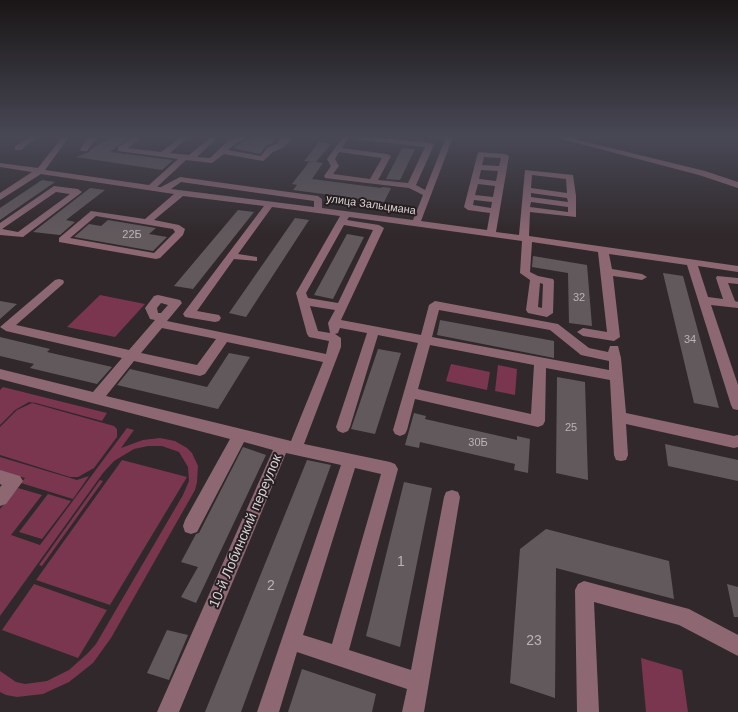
<!DOCTYPE html>
<meta charset="utf-8">
<style>
body{margin:0}
canvas{display:block;background:#30282a}
</style>
<canvas width="738" height="712"></canvas>
<script>
const ctx = document.querySelector('canvas').getContext('2d');
ctx.lineJoin = 'round';
function paint(path, color) {
  ctx.fillStyle = color;
  ctx.fill(path, 'evenodd');
}
function shape(rows) {
  const path = new Path2D();
  for (const r of rows) {
    path.moveTo(r[0], r[1]);
    for (let i = 2; i < r.length; i += 2) path.lineTo(r[i], r[i + 1]);
  }
  return path;
}
function write(font, color, halo, rows, align = 'center') {
  ctx.font = font + ' Helvetica,sans-serif';
  ctx.lineWidth = 4;
  ctx.setLineDash([]);
  ctx.textBaseline = 'middle';
  ctx.strokeStyle = halo;
  ctx.fillStyle = color;
  for (const [text, x, y, turn = 0] of rows) {
    ctx.save();
    ctx.translate(x, y);
    ctx.rotate((+turn || 0) * Math.PI / 180);
    ctx.textAlign = isNaN(turn) ? turn : align;
    if (halo) ctx.strokeText(text, 0, 0);
    ctx.fillText(text, 0, 0);
    ctx.restore();
  }
}
paint(shape([
 [100,295,145,304,115,337,67,327],
 [451,364,490,372,487,390,446,381],
 [498,365,517,369,515,395,495,391],
 [3,387,107,413,102,421,36,403,29,402,15,410,0,425,0,390],
 [32,403,114,426,117,429,117,437,94,468,78,477,70,477,0,455,0,427,17,410],
 [127,428,134,430,121,448,143,440,160,438,175,441,187,448,192,453,198,466,197,482,195,490,111,638,93,663,69,682,43,694,17,697,6,695,0,692,0,671,16,682,25,684,47,681,69,670,88,653,96,644,183,495,189,481,188,467,179,452,162,446,148,446,134,449,114,461,103,473,0,616,0,509,18,488,42,495,11,535,40,545],
 [0,457,77,480,89,476,73,499,21,483,25,478,0,471],
 [122,460,187,477,110,605,36,580],
 [100,480,103,481,42,566,39,565],
 [48,494,71,501,42,539,19,532],
 [34,584,107,610,78,658,2,630],
 [641,658,682,670,688,712,646,712]
]), '#7a354f');
paint(shape([
 [112,137,128,137,129,138,110,152,173,160,162,170,76,157,89,152,91,149],
 [253,137,280,137,272,141,275,142,266,146,260,154,233,148],
 [319,142,331,144,316,162,323,163,312,179,381,188,382,187,391,188,384,202,293,190,297,185,292,184,309,162,314,162,304,161],
 [402,148,415,149,400,180,386,179],
 [42,180,55,182,0,220,0,208],
 [90,188,105,190,66,220,75,222,60,235,33,232],
 [238,210,254,212,193,289,174,286],
 [295,218,309,220,246,317,229,313],
 [108,220,156,228,149,234,167,237,153,251,74,237,89,224,101,226],
 [347,234,364,237,333,299,314,295],
 [533,256,587,265,592,326,569,323,568,273,532,267],
 [663,273,683,276,719,408,694,403],
 [0,301,17,304,0,319],
 [440,320,554,341,554,358,437,335],
 [0,337,50,349,47,352,112,367,97,384,30,368,34,364,0,356],
 [378,349,401,353,375,434,351,429],
 [229,353,250,357,218,409,117,385,130,369,207,387],
 [557,377,585,382,588,480,556,473],
 [414,413,426,416,425,419,517,440,517,436,530,439,528,473,514,470,515,464,420,442,419,448,405,445],
 [665,444,738,460,738,481,668,466],
 [243,447,266,455,196,603,181,597,198,567,181,562,196,534,199,533],
 [307,460,331,465,241,712,205,712],
 [404,482,432,488,400,647,366,636],
 [546,529,669,561,674,599,556,568,555,698,510,683,520,549],
 [727,584,738,587,738,617,734,617],
 [167,630,188,635,169,680,147,673],
 [302,669,376,694,372,712,288,712]
]), '#62595c');
paint(shape([
 [30,137,38,137,21,150,15,150,15,146,30,137],
 [62,137,69,137,45,170,149,185,178,159,118,151,118,147,131,139,130,137,137,137,140,139,128,148,161,152,181,137,188,137,170,153,189,155,211,137,218,137,197,157,210,158,229,140,238,137,248,137,235,144,228,150,261,156,267,148,278,143,281,138,293,137,284,147,273,152,263,161,224,154,212,163,186,160,157,187,161,187,180,177,318,196,322,199,322,208,413,220,423,195,409,188,325,178,324,176,331,166,327,159,343,137,349,137,342,148,387,154,391,156,378,180,408,183,425,147,355,139,351,137,373,137,433,143,434,145,416,185,425,190,446,137,453,137,421,221,487,230,490,213,468,210,464,207,478,152,505,154,509,156,496,232,519,235,525,170,573,175,576,196,576,217,530,212,529,236,738,266,738,272,698,266,708,297,723,299,716,278,717,276,738,278,738,284,728,283,735,301,738,302,738,308,711,305,738,385,738,410,733,409,731,405,687,265,609,254,612,269,642,274,647,277,642,280,613,276,620,337,614,341,583,336,577,332,583,328,607,332,598,252,532,242,530,272,538,276,553,279,554,281,553,313,547,317,528,313,526,310,530,280,520,273,522,241,349,217,347,220,379,225,384,228,341,320,421,335,429,305,435,301,558,324,589,348,608,352,610,346,618,346,621,358,626,413,734,436,738,435,738,447,734,448,626,424,628,455,626,460,621,461,616,460,614,455,610,380,546,368,545,421,543,425,538,427,415,399,407,430,405,434,400,436,395,434,393,430,418,343,378,335,350,427,348,431,343,433,338,431,336,427,367,333,340,328,338,333,335,334,341,338,341,347,304,444,390,462,395,464,398,469,349,650,411,670,444,497,446,492,452,490,458,492,460,497,424,712,402,712,407,689,297,652,279,712,257,712,341,465,286,453,179,712,157,712,273,450,244,442,197,532,191,534,185,532,183,526,185,520,230,439,0,379,0,369,93,392,122,358,6,331,0,327,55,280,59,279,63,280,64,282,63,284,16,325,129,350,155,320,150,319,145,308,154,296,158,295,180,300,182,303,167,321,326,354,329,341,309,337,307,334,296,293,340,216,272,207,238,254,257,257,257,261,234,259,197,311,219,315,221,318,219,321,215,322,185,317,183,314,185,311,264,206,183,196,154,220,179,225,185,229,183,235,160,258,156,259,59,242,59,238,91,211,145,219,174,194,41,174,0,200,0,193,32,172,0,167,0,163,38,168,62,137],
 [339,152,382,158,370,179,333,174,339,166,335,159,339,152],
 [484,157,501,158,499,166,482,165,484,157],
 [481,170,498,171,496,181,479,179,481,170],
 [532,175,566,179,567,193,531,188,532,175],
 [181,182,314,201,314,207,171,189,181,182],
 [478,184,495,186,493,197,475,195,478,184],
 [531,193,567,198,568,202,531,197,531,193],
 [474,200,492,202,491,208,473,205,474,200],
 [531,202,568,207,568,212,530,207,531,202],
 [96,216,173,229,175,232,154,253,70,238,96,216],
 [344,225,373,230,338,303,308,298,306,293,344,225],
 [540,283,543,284,542,308,538,307,540,283],
 [161,303,168,305,161,313,158,313,157,308,161,303],
 [310,306,335,310,328,323,330,333,318,331,310,306],
 [439,310,550,330,581,355,609,361,609,370,432,337,439,310],
 [162,328,216,339,197,365,141,353,162,328],
 [227,342,323,362,291,441,106,396,134,361,200,376,205,374,227,342],
 [430,345,534,365,531,414,418,389,430,345],
 [355,468,381,474,332,644,303,635,355,468],
 [89,137,97,137,87,151,81,151,80,149,89,137],
 [554,137,566,137,705,171,738,182,738,188,699,175,554,137],
 [54,186,78,189,82,192,23,237,0,235,0,223,54,186],
 [56,192,70,194,18,232,2,229,56,192],
 [0,470,20,476,23,481,6,504,0,506,0,487,2,485,0,484,0,470],
 [584,581,689,609,738,635,738,656,679,625,594,602,599,712,577,712,575,590,578,584,584,581]
]), '#8d6873');
const sky = ctx.createLinearGradient(0, 0, 0, 236);
sky.addColorStop(0, '#1a1617');
sky.addColorStop(0.58, '#484855');
sky.addColorStop(1, '#48485500');
ctx.fillStyle = sky;
ctx.fillRect(0, 0, 738, 236);
write('11px', '#d7d2d3', '#261e20', [
 ["улица Зальцмана",371,205,8]
]);
write('11px', '#bab4b5', null, [
 ["22Б",132,235],
 ["32",579,298],
 ["34",690,340],
 ["25",571,428],
 ["30Б",478,443]
]);
write('14px', '#d7d2d3', '#261e20', [
 ["10-й Лобинский переулок",246,531,-67]
]);
write('14px', '#bab4b5', null, [
 ["1",401,562],
 ["2",271,586],
 ["23",534,641]
]);
</script>
